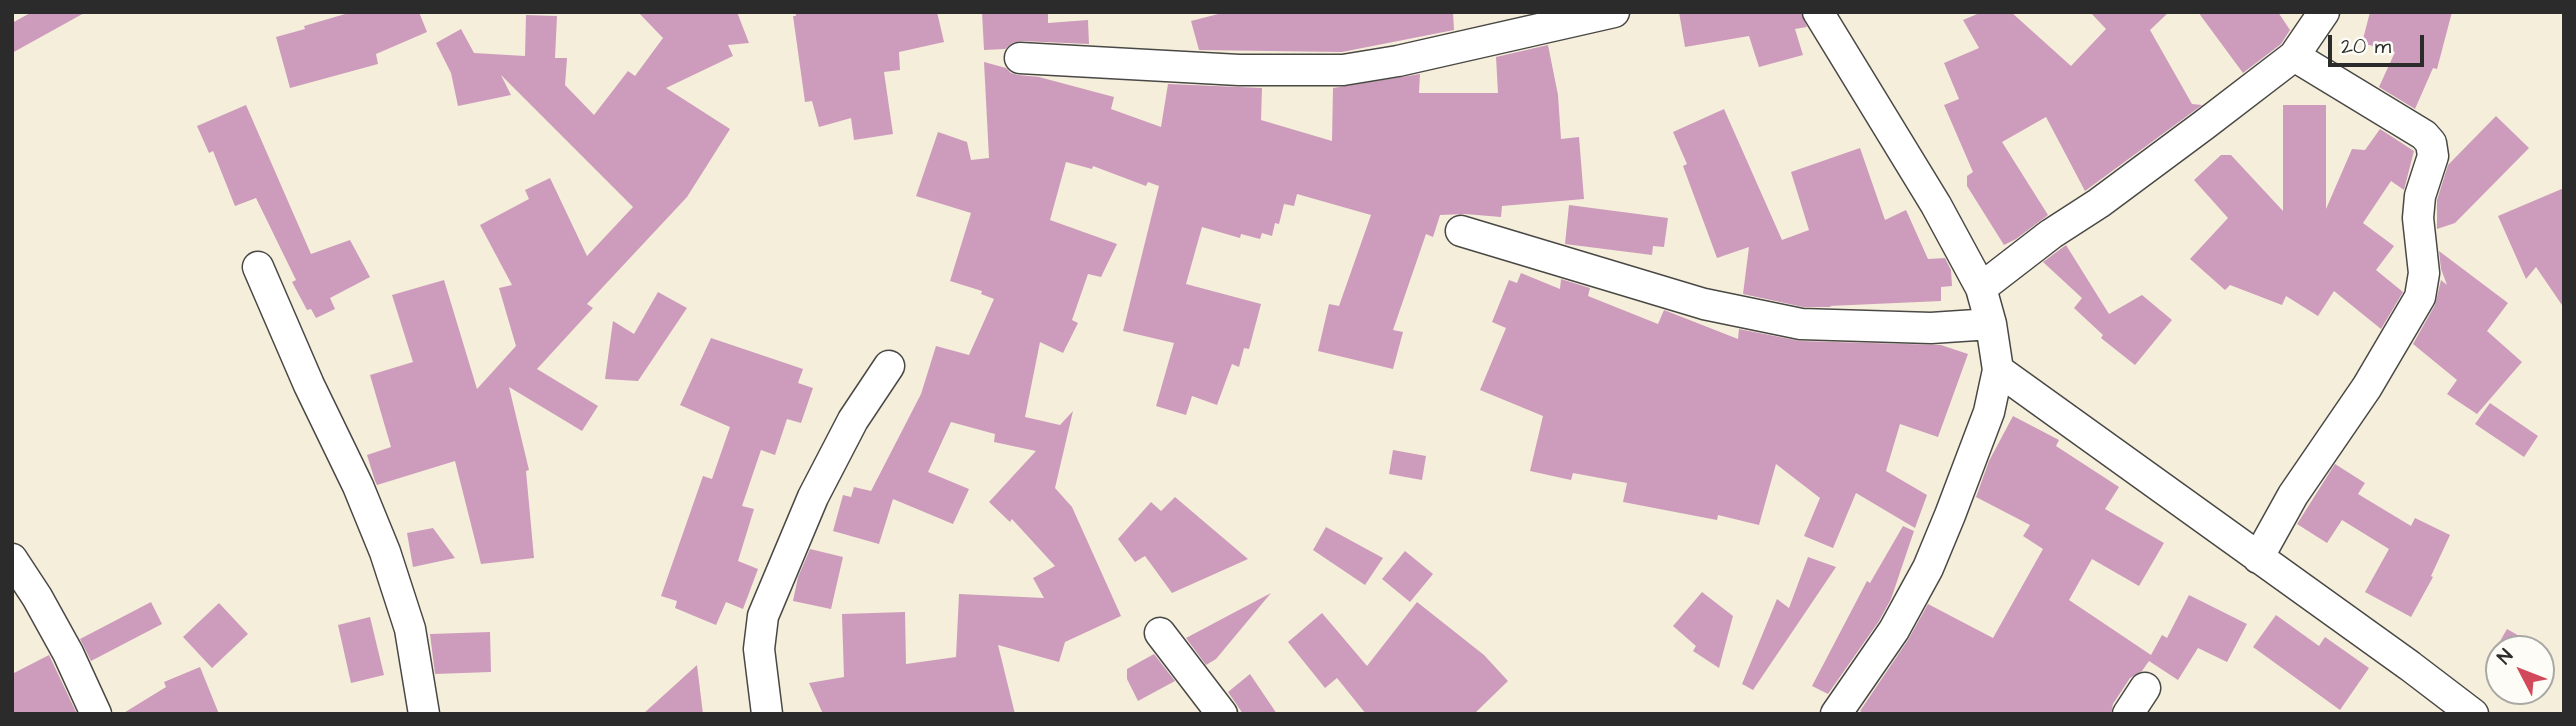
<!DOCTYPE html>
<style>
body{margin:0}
#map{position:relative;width:2576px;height:726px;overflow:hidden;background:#f5eedb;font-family:"Architects Daughter",sans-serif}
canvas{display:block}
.frame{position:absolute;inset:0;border:14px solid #2b2b2b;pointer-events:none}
.north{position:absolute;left:2485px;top:635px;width:70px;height:70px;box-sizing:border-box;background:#fdfcf7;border:2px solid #a9a8a5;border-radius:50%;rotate:312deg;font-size:19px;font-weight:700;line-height:28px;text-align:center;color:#2b2b2b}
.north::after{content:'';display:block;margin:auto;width:24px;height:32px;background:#d1495b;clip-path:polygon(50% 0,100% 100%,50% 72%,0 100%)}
.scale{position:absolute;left:2328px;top:35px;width:96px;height:32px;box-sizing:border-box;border:4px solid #2b2b2b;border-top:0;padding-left:9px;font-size:21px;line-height:24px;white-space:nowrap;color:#2b2b2b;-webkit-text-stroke:5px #fdfcf7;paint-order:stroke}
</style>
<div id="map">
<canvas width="2576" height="726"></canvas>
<div class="frame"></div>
<div class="north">N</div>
<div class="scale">20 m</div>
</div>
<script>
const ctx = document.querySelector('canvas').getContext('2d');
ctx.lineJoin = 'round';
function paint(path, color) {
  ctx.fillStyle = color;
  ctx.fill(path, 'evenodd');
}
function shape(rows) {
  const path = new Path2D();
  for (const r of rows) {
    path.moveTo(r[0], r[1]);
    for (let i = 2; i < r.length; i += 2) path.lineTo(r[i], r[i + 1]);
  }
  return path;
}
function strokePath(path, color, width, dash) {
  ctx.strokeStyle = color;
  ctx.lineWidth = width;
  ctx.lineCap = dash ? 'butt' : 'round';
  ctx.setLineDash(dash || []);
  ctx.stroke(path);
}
paint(shape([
 [32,12,86,12,12,53,12,23],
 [352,12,419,12,427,32,376,54,378,64,290,88,276,37,305,29,304,26],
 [638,12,737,12,749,43,728,45,733,56,666,88,730,129,687,197,587,304,593,308,537,369,598,406,582,431,509,387,529,470,526,471,534,558,481,564,455,461,377,485,375,481,367,455,391,447,370,375,413,362,392,295,444,280,477,389,516,346,499,288,512,285,480,225,529,199,525,190,550,178,587,256,633,207,501,75,511,95,458,106,451,73,436,43,461,29,474,53,525,56,526,15,557,16,555,58,567,58,565,85,594,115,628,71,635,76,663,38],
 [795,12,937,12,944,42,899,52,900,70,884,72,893,134,854,140,851,118,819,127,812,101,805,102,793,16,796,16],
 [982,12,1048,12,1048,23,1088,20,1089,44,1021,41,1012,43,1005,49,984,50],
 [1226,12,1453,12,1454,30,1342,52,1199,50,1191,21],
 [1679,12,1801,12,1807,27,1795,29,1803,55,1759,67,1749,36,1685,47],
 [1982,12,2011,12,2071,66,2106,29,2090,12,2169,12,2150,30,2192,104,2202,105,2085,191,2046,117,2002,142,2048,215,2016,239,2004,245,1967,186,1967,176,1973,172,1944,105,1959,99,1944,63,1979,48,1963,20],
 [2198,12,2278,12,2290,30,2281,44,2243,73],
 [2370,12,2452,12,2437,69,2433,68,2415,109,2379,87,2395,52,2362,43],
 [1548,45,1558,95,1561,139,1579,137,1584,199,1502,206,1501,217,1465,214,1440,215,1433,237,1426,234,1393,330,1403,332,1393,369,1318,351,1329,304,1339,306,1371,215,1297,194,1294,206,1284,204,1279,224,1275,223,1272,236,1262,233,1260,239,1241,234,1240,238,1202,227,1186,284,1261,304,1249,349,1244,348,1239,367,1232,364,1217,405,1192,396,1186,415,1156,406,1174,343,1123,331,1159,186,1148,182,1146,186,1093,166,1092,169,1066,162,1050,220,1117,244,1101,277,1088,274,1072,320,1078,323,1063,353,1040,342,1025,417,1060,425,1073,411,1055,488,1072,507,1121,616,1065,642,1059,662,998,645,1015,714,823,714,809,683,844,677,842,614,905,612,906,664,956,657,959,594,1044,598,1033,578,1055,566,1012,519,1010,522,989,502,1036,451,994,442,995,434,951,422,928,472,969,489,953,524,893,499,879,544,833,531,843,495,851,497,854,487,871,491,921,394,936,346,969,355,994,299,981,294,982,291,950,281,971,213,916,196,938,132,967,142,971,160,989,158,984,62,1006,68,1011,73,1018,75,1039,77,1114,97,1111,109,1161,127,1168,84,1262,88,1261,120,1332,141,1333,88,1420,74,1419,93,1498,93,1496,57],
 [246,105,311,254,350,240,370,277,330,298,335,309,316,318,311,309,307,310,292,282,296,280,256,198,235,206,213,151,209,153,197,126],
 [2283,105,2326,105,2326,209,2352,149,2365,150,2380,129,2414,151,2404,190,2391,181,2363,223,2394,246,2376,270,2403,292,2381,329,2334,291,2318,316,2286,296,2282,305,2230,285,2225,290,2190,259,2228,218,2194,180,2221,155,2231,155,2283,211],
 [1724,109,1782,240,1809,230,1791,172,1860,148,1885,220,1906,210,1928,259,1945,258,1951,270,1952,286,1941,287,1941,301,1829,306,1832,307,1803,307,1743,294,1749,247,1717,258,1683,166,1687,164,1673,132],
 [2496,116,2529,148,2455,223,2437,229,2437,200,2448,165],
 [2564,188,2564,308,2536,267,2526,279,2498,216],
 [1569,205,1668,218,1664,247,1653,246,1652,255,1565,244],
 [2066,245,2109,314,2142,295,2172,320,2135,365,2101,338,2103,335,2074,308,2082,298,2043,262],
 [2439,251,2508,303,2487,331,2522,362,2477,414,2447,394,2457,380,2413,344,2435,305,2441,280,2447,285,2441,269],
 [1521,273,1560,289,1561,279,1590,288,1588,296,1658,324,1664,310,1738,339,1739,329,1800,341,1941,345,1968,354,1938,437,1900,424,1886,471,1927,495,1915,528,1856,493,1833,548,1804,536,1820,498,1776,464,1759,525,1718,515,1717,520,1623,502,1627,483,1573,473,1571,480,1530,471,1543,416,1480,390,1506,328,1492,322,1509,280,1517,283],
 [658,292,687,308,638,381,605,379,613,321,634,334],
 [711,338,803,369,798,383,813,388,801,423,787,419,775,455,761,450,742,506,754,509,738,561,758,569,743,609,726,602,716,625,675,608,677,601,661,596,703,476,712,479,730,427,680,405],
 [2490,403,2538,436,2524,457,2475,424],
 [2013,416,2059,440,2056,446,2119,487,2105,509,2164,543,2139,586,2092,559,2069,600,2151,655,2162,635,2167,638,2189,595,2247,624,2227,662,2198,648,2178,680,2149,661,2142,671,2130,678,2113,704,2111,714,1865,714,1860,711,1908,640,1928,604,1993,638,2043,549,2023,536,2030,525,1976,497,1989,461],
 [1393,450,1426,456,1422,480,1389,474],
 [2335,464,2365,483,2358,494,2411,526,2415,518,2450,535,2431,576,2433,577,2411,617,2365,592,2389,549,2342,520,2327,543,2297,524],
 [1175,497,1248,559,1172,593,1145,556,1135,562,1118,539,1151,502,1161,511],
 [1903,526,1914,531,1891,599,1879,621,1828,694,1812,686,1867,581,1870,583],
 [1326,527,1383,558,1365,585,1313,550],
 [433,528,455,558,413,567,407,533],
 [810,549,843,557,831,609,793,601,798,577],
 [1405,551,1433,574,1410,602,1382,579],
 [1808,557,1836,567,1753,690,1742,684,1777,599,1789,608],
 [1702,592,1733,616,1719,668,1693,651,1696,646,1673,626],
 [1271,593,1216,659,1206,665,1186,638],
 [151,602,162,624,91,661,80,639],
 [1417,602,1484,655,1508,681,1474,714,1366,714,1337,678,1325,688,1288,642,1322,613,1367,666],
 [219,603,248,634,212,668,183,637],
 [2276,615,2319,646,2325,637,2369,668,2340,710,2253,647],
 [370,617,384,675,351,683,338,625],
 [2507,629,2544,650,2541,654,2541,649,2499,649,2499,675,2485,667],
 [490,632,491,672,435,674,430,634],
 [1154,654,1175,681,1138,701,1127,679,1127,669],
 [49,655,77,714,12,714,12,674],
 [697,665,703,714,643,714],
 [200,667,219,714,122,714,166,687,164,682],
 [1250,674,1277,714,1243,714,1237,705,1228,692]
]), '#cd9cbc');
const minor = shape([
 [1818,12,1936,205,1981,288,1991,324,1998,370,1989,412,1950,515,1928,568,1894,630,1836,714],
 [1020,58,1239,70,1343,70,1398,61,1614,12],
 [1461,231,1704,304,1801,324,1931,328,1991,324],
 [258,267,309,385,358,486,385,552,410,629,424,714],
 [1981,288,2051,234,2099,203,2204,125,2294,56,2324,12],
 [1998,370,2410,666,2473,714],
 [2258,558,2293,495,2367,387,2420,297,2424,273,2418,218,2420,196,2433,156,2431,143,2424,135,2294,56],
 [12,559,37,597,68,653,96,714],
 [1160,633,1222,714],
 [767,714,759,649,763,616,813,497,853,420,889,366],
 [2128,714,2145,688]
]);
strokePath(minor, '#494845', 33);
strokePath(minor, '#fff', 30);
</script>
